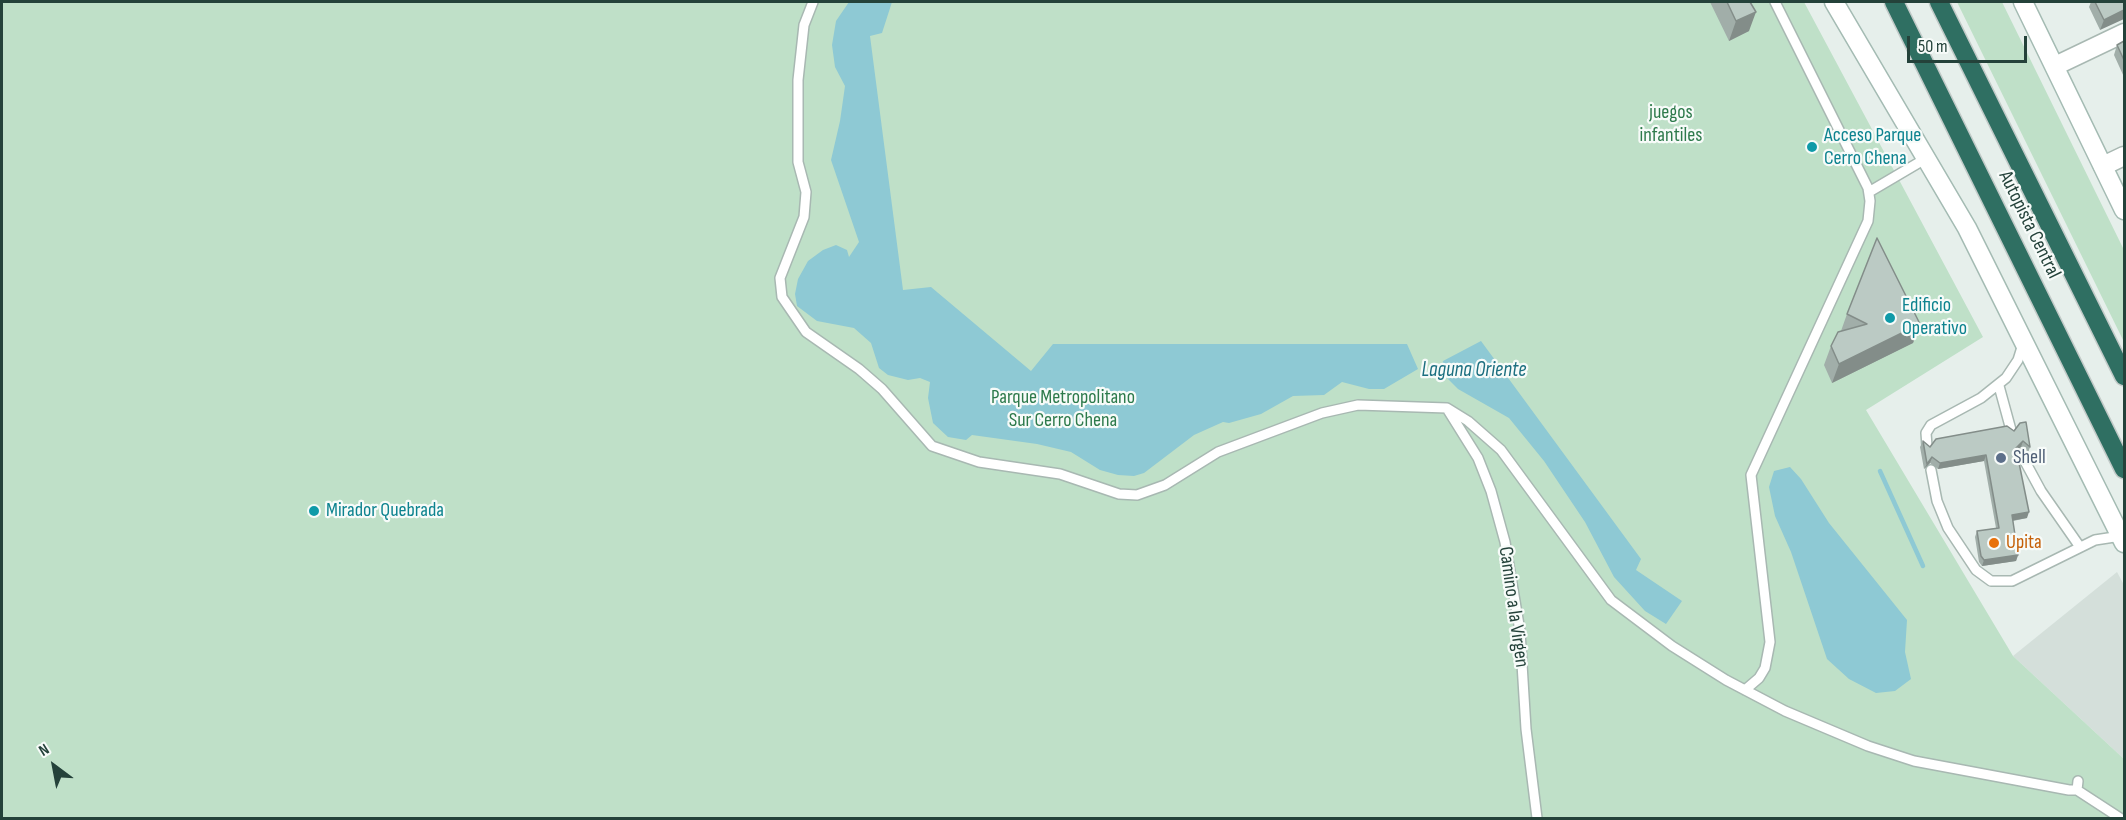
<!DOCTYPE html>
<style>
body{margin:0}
#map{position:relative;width:2126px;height:820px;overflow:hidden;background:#e6efeb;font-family:"Sofia Sans Condensed",sans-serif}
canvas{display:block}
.frame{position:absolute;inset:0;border:3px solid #24423a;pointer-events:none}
.north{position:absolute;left:24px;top:736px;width:60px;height:60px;-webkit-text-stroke:4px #f7fbf9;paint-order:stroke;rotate:328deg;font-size:16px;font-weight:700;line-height:24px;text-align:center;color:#24423a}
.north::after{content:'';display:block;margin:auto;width:21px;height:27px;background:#24423a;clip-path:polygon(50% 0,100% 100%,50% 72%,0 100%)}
.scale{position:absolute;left:1907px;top:36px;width:120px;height:27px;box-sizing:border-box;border:3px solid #24423a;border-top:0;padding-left:8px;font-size:18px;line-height:21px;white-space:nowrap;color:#24423a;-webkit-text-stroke:4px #f7fbf9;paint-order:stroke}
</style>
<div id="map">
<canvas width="2126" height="820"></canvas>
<div class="frame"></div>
<div class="north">N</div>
<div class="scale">50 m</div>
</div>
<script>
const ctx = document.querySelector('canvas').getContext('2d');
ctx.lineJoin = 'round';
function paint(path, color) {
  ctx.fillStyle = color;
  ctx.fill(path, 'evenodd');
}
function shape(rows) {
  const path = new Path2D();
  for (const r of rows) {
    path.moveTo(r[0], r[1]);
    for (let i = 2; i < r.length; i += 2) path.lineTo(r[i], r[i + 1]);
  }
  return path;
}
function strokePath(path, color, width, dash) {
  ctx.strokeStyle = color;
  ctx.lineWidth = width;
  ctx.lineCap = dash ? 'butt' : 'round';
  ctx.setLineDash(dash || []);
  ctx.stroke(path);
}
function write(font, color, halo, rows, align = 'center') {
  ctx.font = font + ' "Sofia Sans Condensed",sans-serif';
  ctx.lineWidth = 4.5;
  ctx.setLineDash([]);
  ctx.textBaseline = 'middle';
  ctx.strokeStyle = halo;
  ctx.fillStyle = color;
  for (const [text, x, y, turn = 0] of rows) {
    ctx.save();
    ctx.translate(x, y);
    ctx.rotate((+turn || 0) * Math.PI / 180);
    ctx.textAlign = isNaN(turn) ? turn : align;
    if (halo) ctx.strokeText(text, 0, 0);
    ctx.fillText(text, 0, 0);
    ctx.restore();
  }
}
paint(shape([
 [2117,572,2124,585,2124,759,2013,656]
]), '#d4dfda');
paint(shape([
 [2,2,1804,2,1983,337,1866,410,2013,656,2124,759,2124,818,2,818],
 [1957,2,2002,2,2124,250,2124,342]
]), '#bfe0c8');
paint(shape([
 [849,2,892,2,882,33,870,36,903,290,931,287,1031,371,1053,344,1407,344,1418,369,1384,389,1369,389,1342,382,1324,395,1293,396,1261,414,1229,423,1223,422,1194,435,1144,473,1134,476,1118,475,1100,470,1071,452,1037,444,972,435,966,440,948,437,933,423,928,398,930,382,920,378,908,380,888,375,879,368,871,343,854,328,817,321,797,306,795,294,798,279,808,261,823,250,836,245,847,250,849,257,859,242,831,160,840,121,845,86,835,67,832,45,836,21],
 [1481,341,1641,559,1636,570,1682,601,1666,624,1645,611,1614,577,1585,522,1544,461,1509,418,1458,389,1441,372,1443,361],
 [1790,467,1801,479,1829,523,1907,620,1905,652,1911,679,1895,691,1876,693,1849,679,1827,659,1791,552,1775,516,1769,487,1774,471]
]), '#8ec9d4');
strokePath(shape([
 [1880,471,1923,566]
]), '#8ec9d4', 4.5);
const service = shape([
 [813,2,804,25,798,80,798,162,806,192,804,217,780,278,782,297,806,332,859,369,882,389,932,446,979,462,1060,474,1119,494,1137,495,1165,485,1218,452,1322,413,1358,405,1447,408,1468,421,1501,450,1611,600,1672,646,1726,680,1785,711,1868,746,1914,761,2069,790,2077,790,2078,781],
 [1869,192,1925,159],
 [1999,386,2011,430],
 [1448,410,1478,458,1491,491,1505,542,1520,631,1526,729,1537,818],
 [1927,446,1926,433,1931,425,1981,398,2006,378,2018,360,2023,344],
 [2021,454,2041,491,2080,547],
 [1931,470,1937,501,1948,528,1976,570,1991,581,2012,581,2095,540,2121,536],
 [1745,690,1759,678,1765,668,1770,642,1751,475,1868,221,1870,201,1868,188,1775,2],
 [2077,790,2120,818]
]);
const minor = shape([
 [2055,66,2124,33],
 [2103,166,2124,156]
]);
const secondary = shape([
 [1834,2,1967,228,2124,543],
 [2023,2,2124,210]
]);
const motorway = shape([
 [1894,2,2124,469],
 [1939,2,2124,376]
]);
strokePath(service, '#a8b8b2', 12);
strokePath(minor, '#a8b8b2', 21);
strokePath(secondary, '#a4bbb3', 21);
strokePath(motorway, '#c2cac8', 21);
strokePath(service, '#fff', 9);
strokePath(minor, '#fff', 18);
strokePath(secondary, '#fff', 18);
strokePath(motorway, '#2f6f62', 18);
paint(shape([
 [1710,2,1750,2,1749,31,1729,41],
 [2091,2,2124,2,2100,30,2089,7],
 [2124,41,2124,77,2114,55,2117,45],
 [1847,314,1920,324,1913,343,1832,383,1824,365,1831,346,1841,331],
 [2007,426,2030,447,2028,453,2021,447,2017,451,2027,518,2013,521,2018,555,2016,561,1982,566,1979,562,1975,537,1977,531,1996,528,1984,461,1938,469,1930,463,1924,469,1920,447,1923,441,1930,447]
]), '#a1aea9');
paint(shape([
 [2124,10,2124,19,2100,30,2104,20],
 [1756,12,1749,31,1729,41,1736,21],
 [1920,324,1913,343,1832,383,1839,364],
 [2023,441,2021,447,2014,454,2016,448],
 [1986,455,1984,461,1938,469,1940,463],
 [1932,457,1930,463,1924,469,1927,464],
 [2029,512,2027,518,2010,521,2012,515],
 [2018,555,2016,561,1982,566,1984,560]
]), '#838d89');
const building = shape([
 [1727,2,1750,2,1756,12,1736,21,1727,2],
 [2095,2,2124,2,2124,10,2104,20,2095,2],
 [2124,41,2124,60,2117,45,2124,41],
 [1877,238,1920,324,1839,364,1831,346,1838,332,1867,324,1847,314,1877,238],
 [2026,422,2030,447,2023,441,2016,448,2029,512,2012,515,2018,555,1984,560,1981,556,1977,531,1999,528,1986,455,1940,463,1932,457,1927,464,1923,441,1930,447,1936,439,2007,426,2014,431,2020,423,2026,422]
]);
paint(building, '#bbcac4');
strokePath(building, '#838d89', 1.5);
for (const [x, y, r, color] of [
 [1812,147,6,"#0f9aa8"],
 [1890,318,6,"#0f9aa8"],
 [2001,458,6,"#5c6f8a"],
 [314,511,6,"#0f9aa8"],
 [1994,543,6,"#e8710a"]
]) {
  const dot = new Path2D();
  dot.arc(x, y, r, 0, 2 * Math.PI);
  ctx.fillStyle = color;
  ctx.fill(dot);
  strokePath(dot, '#f7fbf9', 2);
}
write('20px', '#2d7a4b', '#f7fbf9', [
 ["juegos",1671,113],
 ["infantiles",1671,136],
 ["Parque Metropolitano",1063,398],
 ["Sur Cerro Chena",1063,421]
]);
write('20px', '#0d838f', '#f7fbf9', [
 ["Acceso Parque",1824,136],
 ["Cerro Chena",1824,159],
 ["Edificio",1902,306],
 ["Operativo",1902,329],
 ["Mirador Quebrada",326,511]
], 'left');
write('20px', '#24423a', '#f7fbf9', [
 ["Autopista Central",2029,225,64],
 ["Camino a la Virgen",1513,607,82]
]);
write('20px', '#4e5e75', '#f7fbf9', [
 ["Shell",2013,458]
], 'left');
write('20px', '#c56008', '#f7fbf9', [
 ["Upita",2006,543]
], 'left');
write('italic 21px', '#1c6f80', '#f7fbf9', [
 ["Laguna Oriente",1474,371]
]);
</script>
